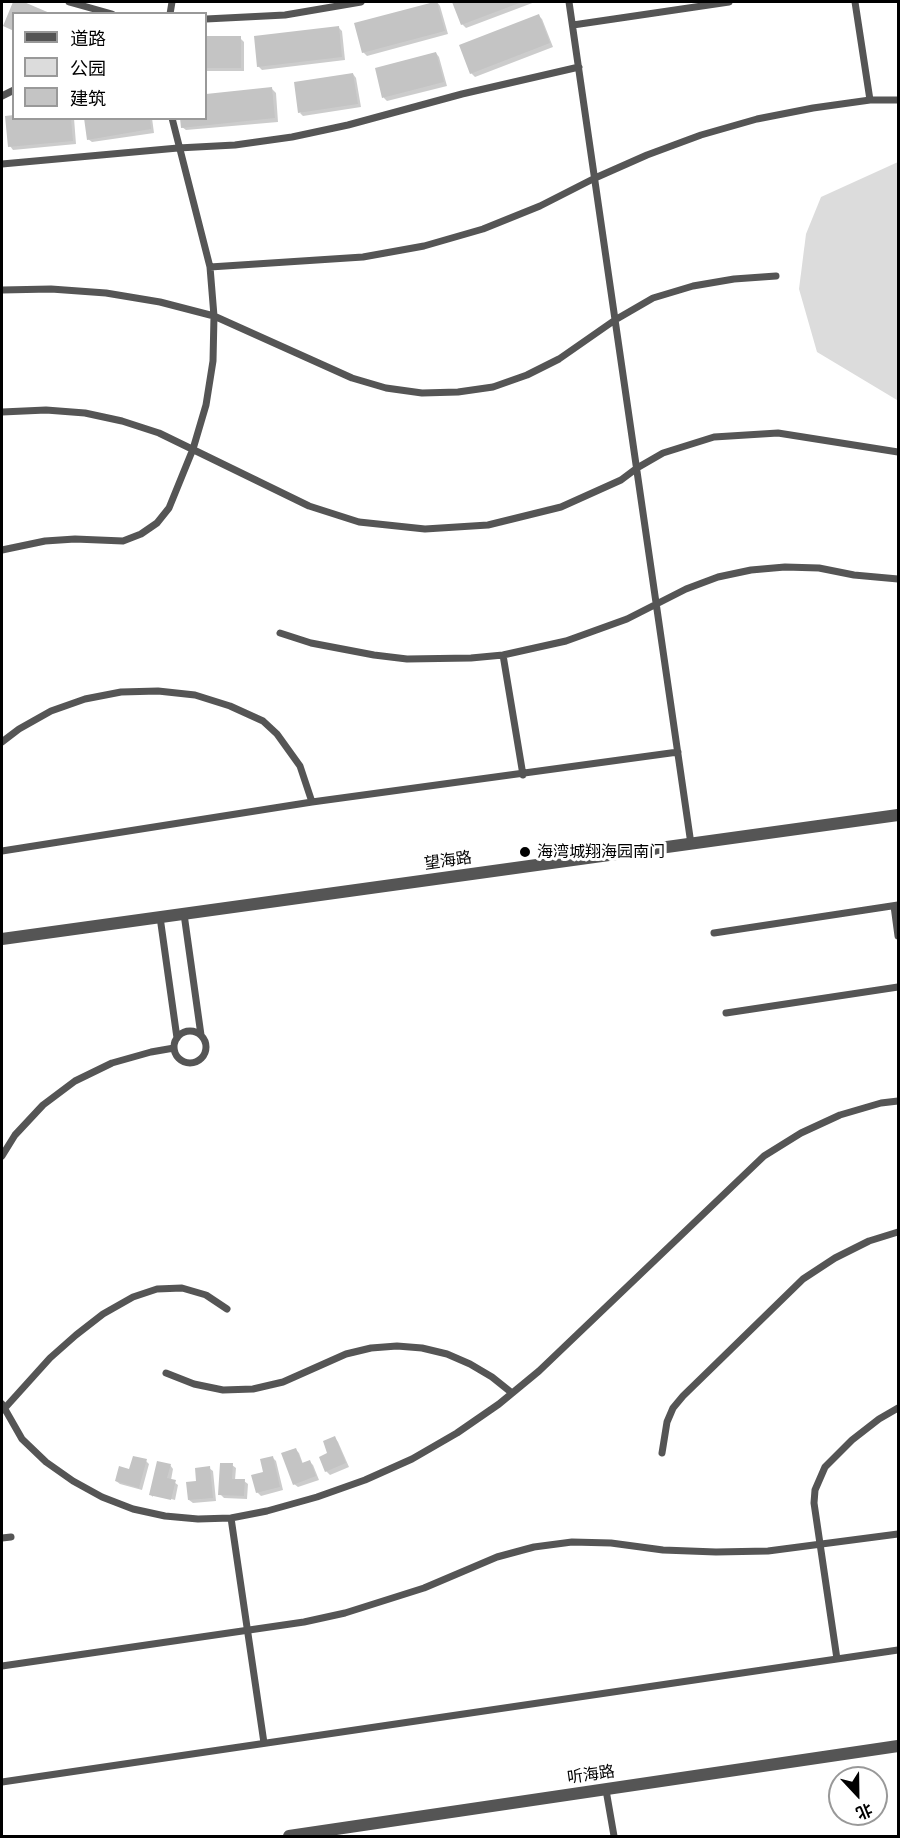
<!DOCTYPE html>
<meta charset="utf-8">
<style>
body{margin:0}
#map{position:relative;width:900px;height:1838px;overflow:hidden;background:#fff;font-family:"Work Sans","Noto Sans SC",sans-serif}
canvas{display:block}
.frame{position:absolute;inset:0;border:3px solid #000;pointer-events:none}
.legend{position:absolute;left:12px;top:12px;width:195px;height:108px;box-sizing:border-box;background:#fff;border:2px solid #999;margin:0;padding:8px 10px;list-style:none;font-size:18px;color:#000}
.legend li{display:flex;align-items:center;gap:12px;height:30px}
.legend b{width:30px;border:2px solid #999}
.north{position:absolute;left:828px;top:1766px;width:60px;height:60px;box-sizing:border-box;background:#fff;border:2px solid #999;border-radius:50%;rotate:158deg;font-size:16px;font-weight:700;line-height:24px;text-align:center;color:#000}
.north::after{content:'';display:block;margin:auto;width:21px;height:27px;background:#000;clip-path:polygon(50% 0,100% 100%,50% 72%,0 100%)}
</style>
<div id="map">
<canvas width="900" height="1838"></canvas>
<div class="frame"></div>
<ul class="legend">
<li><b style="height:8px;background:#555"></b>道路</li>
<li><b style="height:16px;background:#dcdcdc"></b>公园</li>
<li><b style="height:16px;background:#c4c4c4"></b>建筑</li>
</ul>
<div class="north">北</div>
</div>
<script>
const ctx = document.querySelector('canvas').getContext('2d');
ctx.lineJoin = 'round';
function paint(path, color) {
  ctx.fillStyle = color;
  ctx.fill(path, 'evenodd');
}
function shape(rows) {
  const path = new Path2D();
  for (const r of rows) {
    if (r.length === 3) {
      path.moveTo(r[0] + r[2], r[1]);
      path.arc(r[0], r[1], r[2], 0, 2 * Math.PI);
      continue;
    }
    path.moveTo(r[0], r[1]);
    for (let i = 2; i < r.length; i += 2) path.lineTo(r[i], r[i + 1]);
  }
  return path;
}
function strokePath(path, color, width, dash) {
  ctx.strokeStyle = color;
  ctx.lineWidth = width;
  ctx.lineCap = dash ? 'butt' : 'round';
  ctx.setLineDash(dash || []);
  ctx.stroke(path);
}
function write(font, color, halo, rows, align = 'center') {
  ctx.font = font + ' "Work Sans","Noto Sans SC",sans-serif';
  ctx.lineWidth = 6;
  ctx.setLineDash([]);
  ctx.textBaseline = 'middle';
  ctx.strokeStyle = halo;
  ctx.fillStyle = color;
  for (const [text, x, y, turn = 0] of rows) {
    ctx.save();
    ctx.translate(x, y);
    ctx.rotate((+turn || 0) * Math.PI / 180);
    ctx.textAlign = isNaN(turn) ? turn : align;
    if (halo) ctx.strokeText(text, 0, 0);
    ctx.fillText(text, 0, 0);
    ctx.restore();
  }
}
paint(shape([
 [898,162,898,399,897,400,817,352,799,289,806,234,821,197]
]), '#dcdcdc');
paint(shape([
 [437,2,440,6,448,34,367,56,363,52],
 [454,2,535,2,466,28,462,24],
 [539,16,542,19,553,47,475,77,471,73],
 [339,28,342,31,345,60,262,70,258,66],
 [206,38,240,38,244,42,244,71,206,71],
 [436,53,439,57,447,86,387,101,384,98,376,69],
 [353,74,356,78,361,107,303,116,300,113],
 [272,89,276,93,278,122,186,130,182,127,206,118,206,95],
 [14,118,74,118,76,144,13,150,10,146],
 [85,118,152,118,154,133,92,142,88,139],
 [335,1438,338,1442,349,1467,330,1475,326,1471],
 [295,1449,299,1453,303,1464,310,1462,313,1465,319,1480,298,1487,294,1484],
 [272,1457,276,1461,283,1490,261,1496,257,1492],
 [146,1461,149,1464,142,1490,120,1484,116,1481],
 [170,1465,173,1469,171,1480,178,1485,175,1500,153,1494,153,1497,151,1495],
 [232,1465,236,1468,235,1480,244,1481,248,1484,247,1499,224,1498,220,1494],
 [209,1468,213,1471,216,1501,193,1503,189,1500,198,1482]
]), '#0003');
paint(shape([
 [13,2,24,2,52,14,14,14,14,31,3,26],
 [434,2,437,2,445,31,362,53,354,23],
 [452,2,522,2,461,25],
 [539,14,550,43,470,74,459,45],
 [339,26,342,57,257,67,254,36],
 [206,36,241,36,241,68,206,68],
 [436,52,444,82,382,98,375,68],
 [353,73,358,104,298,113,294,82],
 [272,87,275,118,181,128,180,118,206,118,206,94],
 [14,115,14,118,71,118,73,141,8,147,5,116],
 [84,118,150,118,151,129,87,140],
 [335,1436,346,1463,325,1472,319,1457,327,1453,323,1441],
 [296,1448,302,1463,310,1460,316,1476,293,1485,281,1453],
 [133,1456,147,1459,139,1488,115,1481,119,1466,129,1469],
 [273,1456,280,1487,256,1493,251,1475,263,1472,260,1459],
 [157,1461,171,1464,167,1478,176,1480,171,1500,149,1495],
 [220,1463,233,1463,232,1479,245,1479,244,1496,218,1495],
 [210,1466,213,1498,188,1500,186,1482,196,1481,195,1468]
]), '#c4c4c4');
strokePath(shape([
 [69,2,112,14],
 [569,2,691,844],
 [855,2,870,100],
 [170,14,172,2],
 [206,19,285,15,361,2],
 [573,25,729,2],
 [2,96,14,90],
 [2,164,178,148,235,145,292,137,348,125,462,94,579,67],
 [210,267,363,257,424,246,483,229,540,206,595,178,647,155,701,135,757,119,813,108,870,100,898,100],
 [2,290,51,289,106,293,160,302,214,316,352,378,386,388,422,393,458,392,493,387,527,375,559,359,615,320,653,298,693,286,734,279,776,276],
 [2,412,46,410,85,413,122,421,159,433,309,506,359,522,425,529,488,525,561,507,621,480,637,468,663,453,714,437,778,433,898,452],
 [2,550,45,541,75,539,123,541,141,534,157,523,169,508,193,449,206,405,213,361,214,316,210,267,172,118],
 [280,633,311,643,374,655,407,659,471,658,503,655,566,641,627,619,686,589,718,577,751,570,785,567,819,568,854,575,898,579],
 [503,655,523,775],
 [2,742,19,729,51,711,85,699,121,692,158,691,195,695,230,706,263,721,277,734,300,766,312,802],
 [2,851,312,802,678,752],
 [894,906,898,936],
 [184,914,201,1035],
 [160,917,177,1038],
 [714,933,898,905],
 [726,1013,898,987],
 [190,1047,16],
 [2,1156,15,1135,43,1105,75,1081,112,1063,151,1052,174,1048],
 [166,1373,194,1384,223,1390,253,1389,283,1382,346,1354,371,1348,397,1346,422,1348,447,1354,470,1364,492,1377,512,1393],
 [2,1404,22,1439,46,1462,73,1481,102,1497,133,1509,165,1516,198,1519,231,1518,267,1511,317,1497,365,1480,412,1459,457,1433,499,1404,539,1371,764,1156,801,1133,840,1115,881,1103,898,1101],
 [2,1410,4,1409,50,1358,76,1335,103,1314,133,1297,157,1289,182,1288,206,1295,227,1309],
 [662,1453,667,1422,673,1408,683,1396,803,1279,835,1258,869,1241,898,1232],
 [231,1518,264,1743],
 [2,1538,11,1537],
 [837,1659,814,1503,815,1490,825,1467,852,1440,879,1419,898,1408],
 [2,1666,304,1622,345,1613,424,1588,497,1557,534,1547,572,1542,611,1543,663,1550,716,1552,768,1551,898,1534],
 [2,1782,898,1650],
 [606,1790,614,1836]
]), '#555', 7);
strokePath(shape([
 [2,939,898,815],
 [289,1836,898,1746]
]), '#555', 12);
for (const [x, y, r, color] of [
 [525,852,6,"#000"]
]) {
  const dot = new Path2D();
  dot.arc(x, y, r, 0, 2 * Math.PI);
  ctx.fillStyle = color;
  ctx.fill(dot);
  strokePath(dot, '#fff', 2);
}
write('16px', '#000', '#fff', [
 ["海湾城翔海园南门",537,852]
], 'left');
write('16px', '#000', '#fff', [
 ["望海路",448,861,-8],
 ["听海路",591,1775,-8]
]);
</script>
